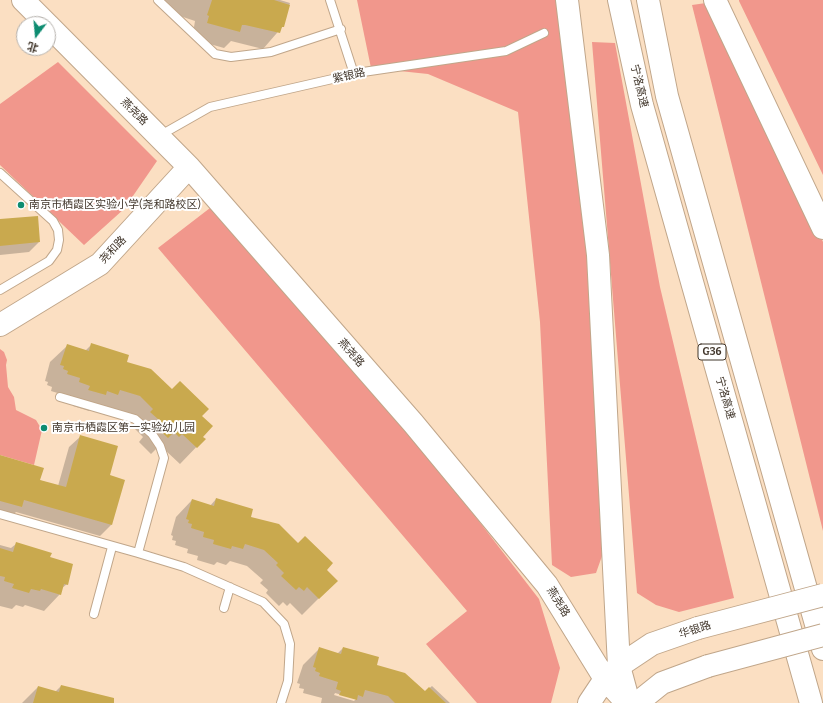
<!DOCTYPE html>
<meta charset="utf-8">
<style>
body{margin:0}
#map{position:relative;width:823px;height:703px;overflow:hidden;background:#fbdfc2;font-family:Bitter,"Noto Sans SC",serif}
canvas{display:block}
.north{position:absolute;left:16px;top:16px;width:40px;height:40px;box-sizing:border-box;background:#fff;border:1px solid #b3afaa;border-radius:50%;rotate:196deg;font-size:11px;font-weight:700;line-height:16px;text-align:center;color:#41362b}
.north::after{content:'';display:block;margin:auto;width:14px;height:18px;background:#0d8c71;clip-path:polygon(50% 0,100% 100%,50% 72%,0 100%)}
</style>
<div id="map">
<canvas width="823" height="703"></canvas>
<div class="north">北</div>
</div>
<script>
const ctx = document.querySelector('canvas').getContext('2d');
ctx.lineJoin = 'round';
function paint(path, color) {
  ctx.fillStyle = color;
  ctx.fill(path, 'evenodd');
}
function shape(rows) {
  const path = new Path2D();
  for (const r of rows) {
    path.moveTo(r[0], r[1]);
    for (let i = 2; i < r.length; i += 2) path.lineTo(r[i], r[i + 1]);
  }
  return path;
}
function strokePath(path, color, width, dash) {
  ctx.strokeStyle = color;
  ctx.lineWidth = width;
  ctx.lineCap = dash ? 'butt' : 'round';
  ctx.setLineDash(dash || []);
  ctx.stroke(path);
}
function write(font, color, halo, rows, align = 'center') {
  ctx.font = font + ' Bitter,"Noto Sans SC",serif';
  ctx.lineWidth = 4;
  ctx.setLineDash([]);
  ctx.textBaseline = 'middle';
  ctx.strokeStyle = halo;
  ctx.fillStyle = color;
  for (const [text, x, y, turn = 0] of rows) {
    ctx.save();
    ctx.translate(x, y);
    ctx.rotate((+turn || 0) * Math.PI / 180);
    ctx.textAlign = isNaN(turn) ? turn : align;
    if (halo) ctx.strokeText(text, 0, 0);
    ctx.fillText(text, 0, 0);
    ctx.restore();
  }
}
paint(shape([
 [357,0,557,0,575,144,593,309,602,556,596,573,571,577,552,565,540,322,518,112,428,74,371,68],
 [739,0,823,0,823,175,739,1],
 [713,2,823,242,823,531,692,5],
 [592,42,615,43,660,287,734,598,679,612,656,605,637,593],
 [58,62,157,161,124,209,84,245,0,165,0,104],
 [210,208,371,389,478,520,539,599,560,668,551,703,477,703,426,644,467,611,158,248],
 [0,349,4,352,7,360,6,365,8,387,14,397,16,410,36,420,42,430,34,465,0,455]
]), '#f1978c');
paint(shape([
 [161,0,280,0,290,3,283,26,263,49,231,41,224,48,192,39,195,21,162,10,164,5],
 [0,220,39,242,29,252,0,255],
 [92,344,126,362,201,416,202,437,204,439,180,464,165,450,157,448,151,454,139,442,143,437,135,429,137,426,123,412,92,408,89,411,73,406,74,402,64,395,51,391,52,387,47,385,48,382,45,381,50,362,67,346,85,351],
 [81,436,109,476,111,525,100,536,16,512,10,518,0,515,0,456,39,480,58,486,69,447],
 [216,499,250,518,325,570,336,581,302,615,290,603,287,606,283,602,279,606,266,593,268,590,260,583,263,580,247,566,230,561,226,565,217,562,214,565,197,560,198,556,187,553,188,549,175,545,176,541,172,540,173,536,171,535,176,517,192,500,210,506],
 [16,544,49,558,67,584,61,589,60,594,44,611,25,605,23,607,16,605,12,609,0,606,0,545,11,548],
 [343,648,425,692,432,686,450,703,321,703,322,698,303,693,304,689,299,688,300,684,297,683,303,665,319,649,337,654],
 [335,693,356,699,354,701,334,695],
 [61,686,96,703,22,703,38,687,55,692]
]), '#0003');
paint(shape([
 [212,0,274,0,290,5,284,27,282,27,280,33,245,25,242,25,240,32,207,23,209,16,207,15],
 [38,216,40,242,0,246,0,219],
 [91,343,129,355,127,362,151,369,172,389,180,381,209,409,202,416,213,426,203,437,206,439,197,448,182,434,179,437,174,432,168,438,154,425,159,420,150,412,153,409,140,396,120,390,118,395,107,391,106,395,88,390,90,386,79,382,80,378,67,374,68,371,63,369,64,366,60,365,67,344,89,351],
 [80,435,118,446,110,475,125,480,112,525,24,500,22,507,0,501,0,455,44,468,40,480,66,487],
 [216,498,253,509,251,517,279,524,298,543,305,536,333,563,327,570,338,581,319,599,307,587,304,591,299,587,296,590,281,576,284,573,276,565,278,563,264,550,245,544,243,549,232,546,231,549,213,544,214,540,203,537,204,532,191,528,192,524,188,523,189,520,186,519,192,499,214,506],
 [16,542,52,553,50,557,73,564,68,585,64,584,61,595,41,589,40,591,31,589,29,593,12,588,14,584,4,581,5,577,0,576,0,548,13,552],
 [319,647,341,654,343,647,379,657,377,665,405,673,425,691,429,687,446,703,395,703,388,696,365,690,363,697,358,695,357,700,339,695,341,691,336,689,338,682,319,676,320,673,315,671,316,668,313,667],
 [61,685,114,698,114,703,33,703,38,686,59,692]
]), '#c9a94e');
const lane = shape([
 [158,0,215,54,231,57,271,52,341,29],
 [330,0,354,74],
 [159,136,210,107,363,72,506,51,544,33],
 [0,173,53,221,58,230,59,240,57,250,49,261,0,290],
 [0,514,138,553,164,458,160,446,152,434,135,419,60,397],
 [138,553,184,567,263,602,284,624,290,644,288,681,281,703],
 [224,608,230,587],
 [94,614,112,547]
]);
const secondary = shape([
 [23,0,47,24],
 [48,25,189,167,413,423,547,585,605,679,627,703],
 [0,325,100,264,189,167],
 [589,703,605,679,619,666,652,644,698,628],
 [637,703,662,683,708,666]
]);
const highway = shape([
 [567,0,598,255,619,666,629,703],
 [619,0,642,105,811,703],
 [648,0,667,96,823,649],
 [715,0,823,228]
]);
strokePath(lane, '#c0a68a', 10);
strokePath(secondary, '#c0a68a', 24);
strokePath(highway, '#c0a68a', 24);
strokePath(lane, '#fff', 8);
strokePath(secondary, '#fff', 22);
strokePath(highway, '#fff', 22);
const secondaryBridge = shape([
 [698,628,823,595],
 [708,666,823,635]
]);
strokePath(secondaryBridge, '#c0a68a', 24, []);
strokePath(secondaryBridge, '#fff', 22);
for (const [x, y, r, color] of [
 [21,205,4,"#0d8c71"],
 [44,428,4,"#0d8c71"]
]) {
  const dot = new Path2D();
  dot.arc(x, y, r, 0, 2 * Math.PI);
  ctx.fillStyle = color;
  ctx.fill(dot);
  strokePath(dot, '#fff', 1.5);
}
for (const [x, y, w] of [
 [712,352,28]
]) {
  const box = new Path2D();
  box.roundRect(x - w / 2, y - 8, w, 16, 3);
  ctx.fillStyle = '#fff';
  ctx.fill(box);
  strokePath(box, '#41362b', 1);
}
write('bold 10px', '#41362b', null, [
 ["G36",712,352]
]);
write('11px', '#41362b', '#fff', [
 ["紫银路",349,76,-12],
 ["宁洛高速",639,86,77],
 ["燕尧路",134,112,45],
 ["尧和路",113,250,-46],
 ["燕尧路",351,353,49],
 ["宁洛高速",725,398,74],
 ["燕尧路",558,602,58],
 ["华银路",695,630,-18]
]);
write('11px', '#41362b', '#fff', [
 ["南京市栖霞区实验小学(尧和路校区)",29,205],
 ["南京市栖霞区第一实验幼儿园",52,428]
], 'left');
</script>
